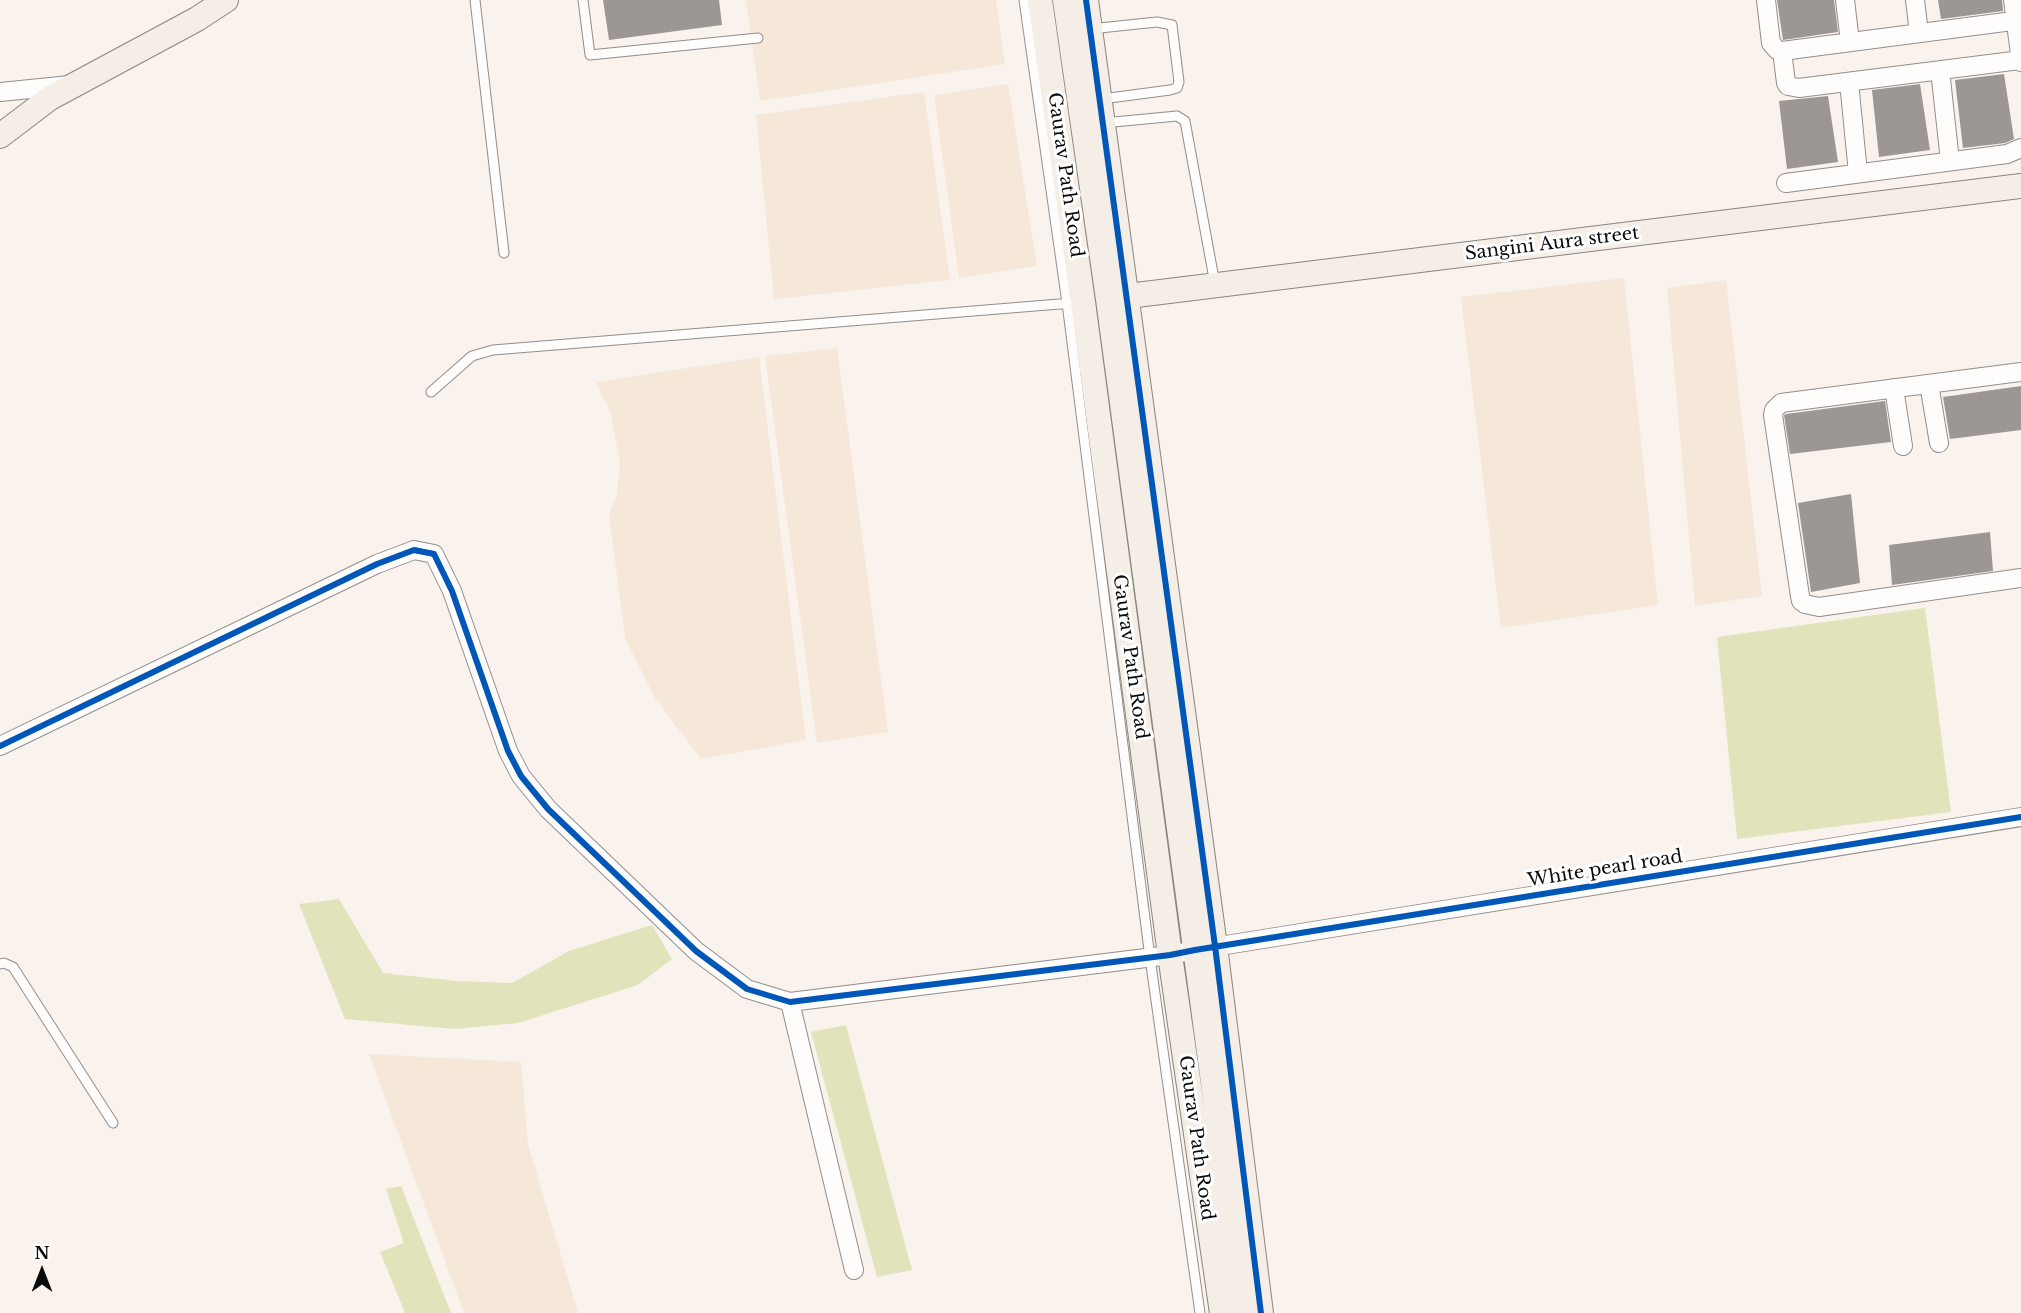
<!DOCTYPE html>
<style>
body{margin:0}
#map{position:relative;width:2021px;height:1313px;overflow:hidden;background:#f9f2ed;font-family:"Libre Baskerville",serif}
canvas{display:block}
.north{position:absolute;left:12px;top:1241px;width:60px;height:60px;-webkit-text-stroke:4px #fff;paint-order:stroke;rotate:0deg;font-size:16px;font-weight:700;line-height:24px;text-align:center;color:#0a0a0a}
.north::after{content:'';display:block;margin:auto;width:21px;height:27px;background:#0a0a0a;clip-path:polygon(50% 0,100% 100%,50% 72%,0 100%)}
</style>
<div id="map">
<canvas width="2021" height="1313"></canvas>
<div class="north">N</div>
</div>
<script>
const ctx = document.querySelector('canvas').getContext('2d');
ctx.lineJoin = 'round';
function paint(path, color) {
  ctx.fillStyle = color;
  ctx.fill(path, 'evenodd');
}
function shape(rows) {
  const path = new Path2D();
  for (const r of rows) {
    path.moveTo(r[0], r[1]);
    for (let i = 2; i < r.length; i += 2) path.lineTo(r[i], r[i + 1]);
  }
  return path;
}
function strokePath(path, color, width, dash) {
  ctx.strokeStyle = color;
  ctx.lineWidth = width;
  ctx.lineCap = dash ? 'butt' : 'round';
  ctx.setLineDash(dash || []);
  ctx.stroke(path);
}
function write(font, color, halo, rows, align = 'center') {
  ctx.font = font + ' "Libre Baskerville",serif';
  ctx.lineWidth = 6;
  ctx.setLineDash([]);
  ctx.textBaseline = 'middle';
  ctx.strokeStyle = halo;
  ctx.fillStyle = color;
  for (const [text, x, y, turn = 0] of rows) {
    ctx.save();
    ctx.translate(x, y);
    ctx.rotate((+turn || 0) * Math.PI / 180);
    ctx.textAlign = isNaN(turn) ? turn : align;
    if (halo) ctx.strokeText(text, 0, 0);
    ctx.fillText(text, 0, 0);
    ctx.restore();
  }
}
paint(shape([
 [746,0,996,0,1005,64,760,101],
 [1008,84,1037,266,959,278,934,95],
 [924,92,950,280,774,299,756,115],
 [1624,278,1658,605,1501,628,1461,297],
 [1726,280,1762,596,1695,606,1667,288],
 [837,348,888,732,817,743,765,356],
 [759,357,806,740,701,759,655,698,625,638,609,514,617,494,620,462,610,411,596,382],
 [369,1054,521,1062,528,1144,578,1313,464,1313]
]), '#f6e8d9');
paint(shape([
 [1925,608,1951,812,1737,839,1717,637],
 [339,899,383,973,457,981,512,983,569,951,652,925,672,959,638,985,518,1023,454,1029,345,1019,299,904],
 [846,1025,912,1270,877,1277,811,1032],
 [401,1186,451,1313,405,1313,380,1252,404,1243,386,1189]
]), '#e1e4bb');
paint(shape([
 [603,0,719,0,722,25,609,40],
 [1777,0,1834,0,1838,32,1783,40],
 [1938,0,2002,0,2003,11,1941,19],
 [2004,74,2014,139,2005,143,1963,148,1955,80],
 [1920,84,1930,150,1879,157,1872,90],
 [1828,96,1838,162,1787,169,1779,101],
 [2021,386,2021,430,1950,439,1943,397],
 [1885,401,1891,442,1790,454,1784,415,1786,414],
 [1851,494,1860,583,1811,592,1798,503],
 [1990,532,1993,571,1892,585,1889,545]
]), '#9c9694');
const lane = shape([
 [475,0,504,253],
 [583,0,590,55,758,38],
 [1024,0,1067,303,1150,958,1200,1313],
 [1090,29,1157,22,1172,25,1179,82,1177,88,1170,90,1102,99],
 [1103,123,1177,116,1185,121,1215,284],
 [431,392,472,356,493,350,1072,303],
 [0,964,4,963,13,967,113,1123]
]);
const street = shape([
 [1766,0,1771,43,1777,50,1782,51,2021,20],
 [1845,0,1850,42],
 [1915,0,1919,33],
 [2013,0,2021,62],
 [1782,51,1786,83,1788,86,1799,88,2021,60],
 [1940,70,1950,161],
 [1849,82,1858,173],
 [0,92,70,85],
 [1786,183,2007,154,2021,148],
 [2021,372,1781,403,1774,410,1773,415,1800,596,1801,601,1805,604,1819,607,2021,578],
 [1929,384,1939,443],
 [1894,388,1903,446],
 [0,746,377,564,414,550,434,554,452,591,508,751,521,776,548,809,696,951,747,989,790,1002,1170,955,1195,950,2021,817],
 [790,1002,854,1270]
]);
const secondary = shape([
 [1040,0,1083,302,1170,955,1222,1313],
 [1065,0,1108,299,1244,1313],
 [1086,0,1215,946,1261,1313],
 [0,136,50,98,197,19,226,0],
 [1112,298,2021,186]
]);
strokePath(lane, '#928e8c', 11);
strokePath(street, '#928e8c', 20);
strokePath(secondary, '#888583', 26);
strokePath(lane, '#fefdfc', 9);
strokePath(street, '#fefdfc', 18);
strokePath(secondary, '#f4eee7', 24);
strokePath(shape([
 [1086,0,1215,946,1261,1313],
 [0,746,377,564,414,550,434,554,452,591,508,751,521,776,548,809,696,951,747,989,790,1002,1170,955,1195,950,2021,817]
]), '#0057b8', 6);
write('18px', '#0a0a0a', '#fff', [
 ["Gaurav Path Road",1065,175,82],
 ["Sangini Aura street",1552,244,-7],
 ["Gaurav Path Road",1130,657,82],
 ["White pearl road",1605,869,-9],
 ["Gaurav Path Road",1196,1138,82]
]);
</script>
